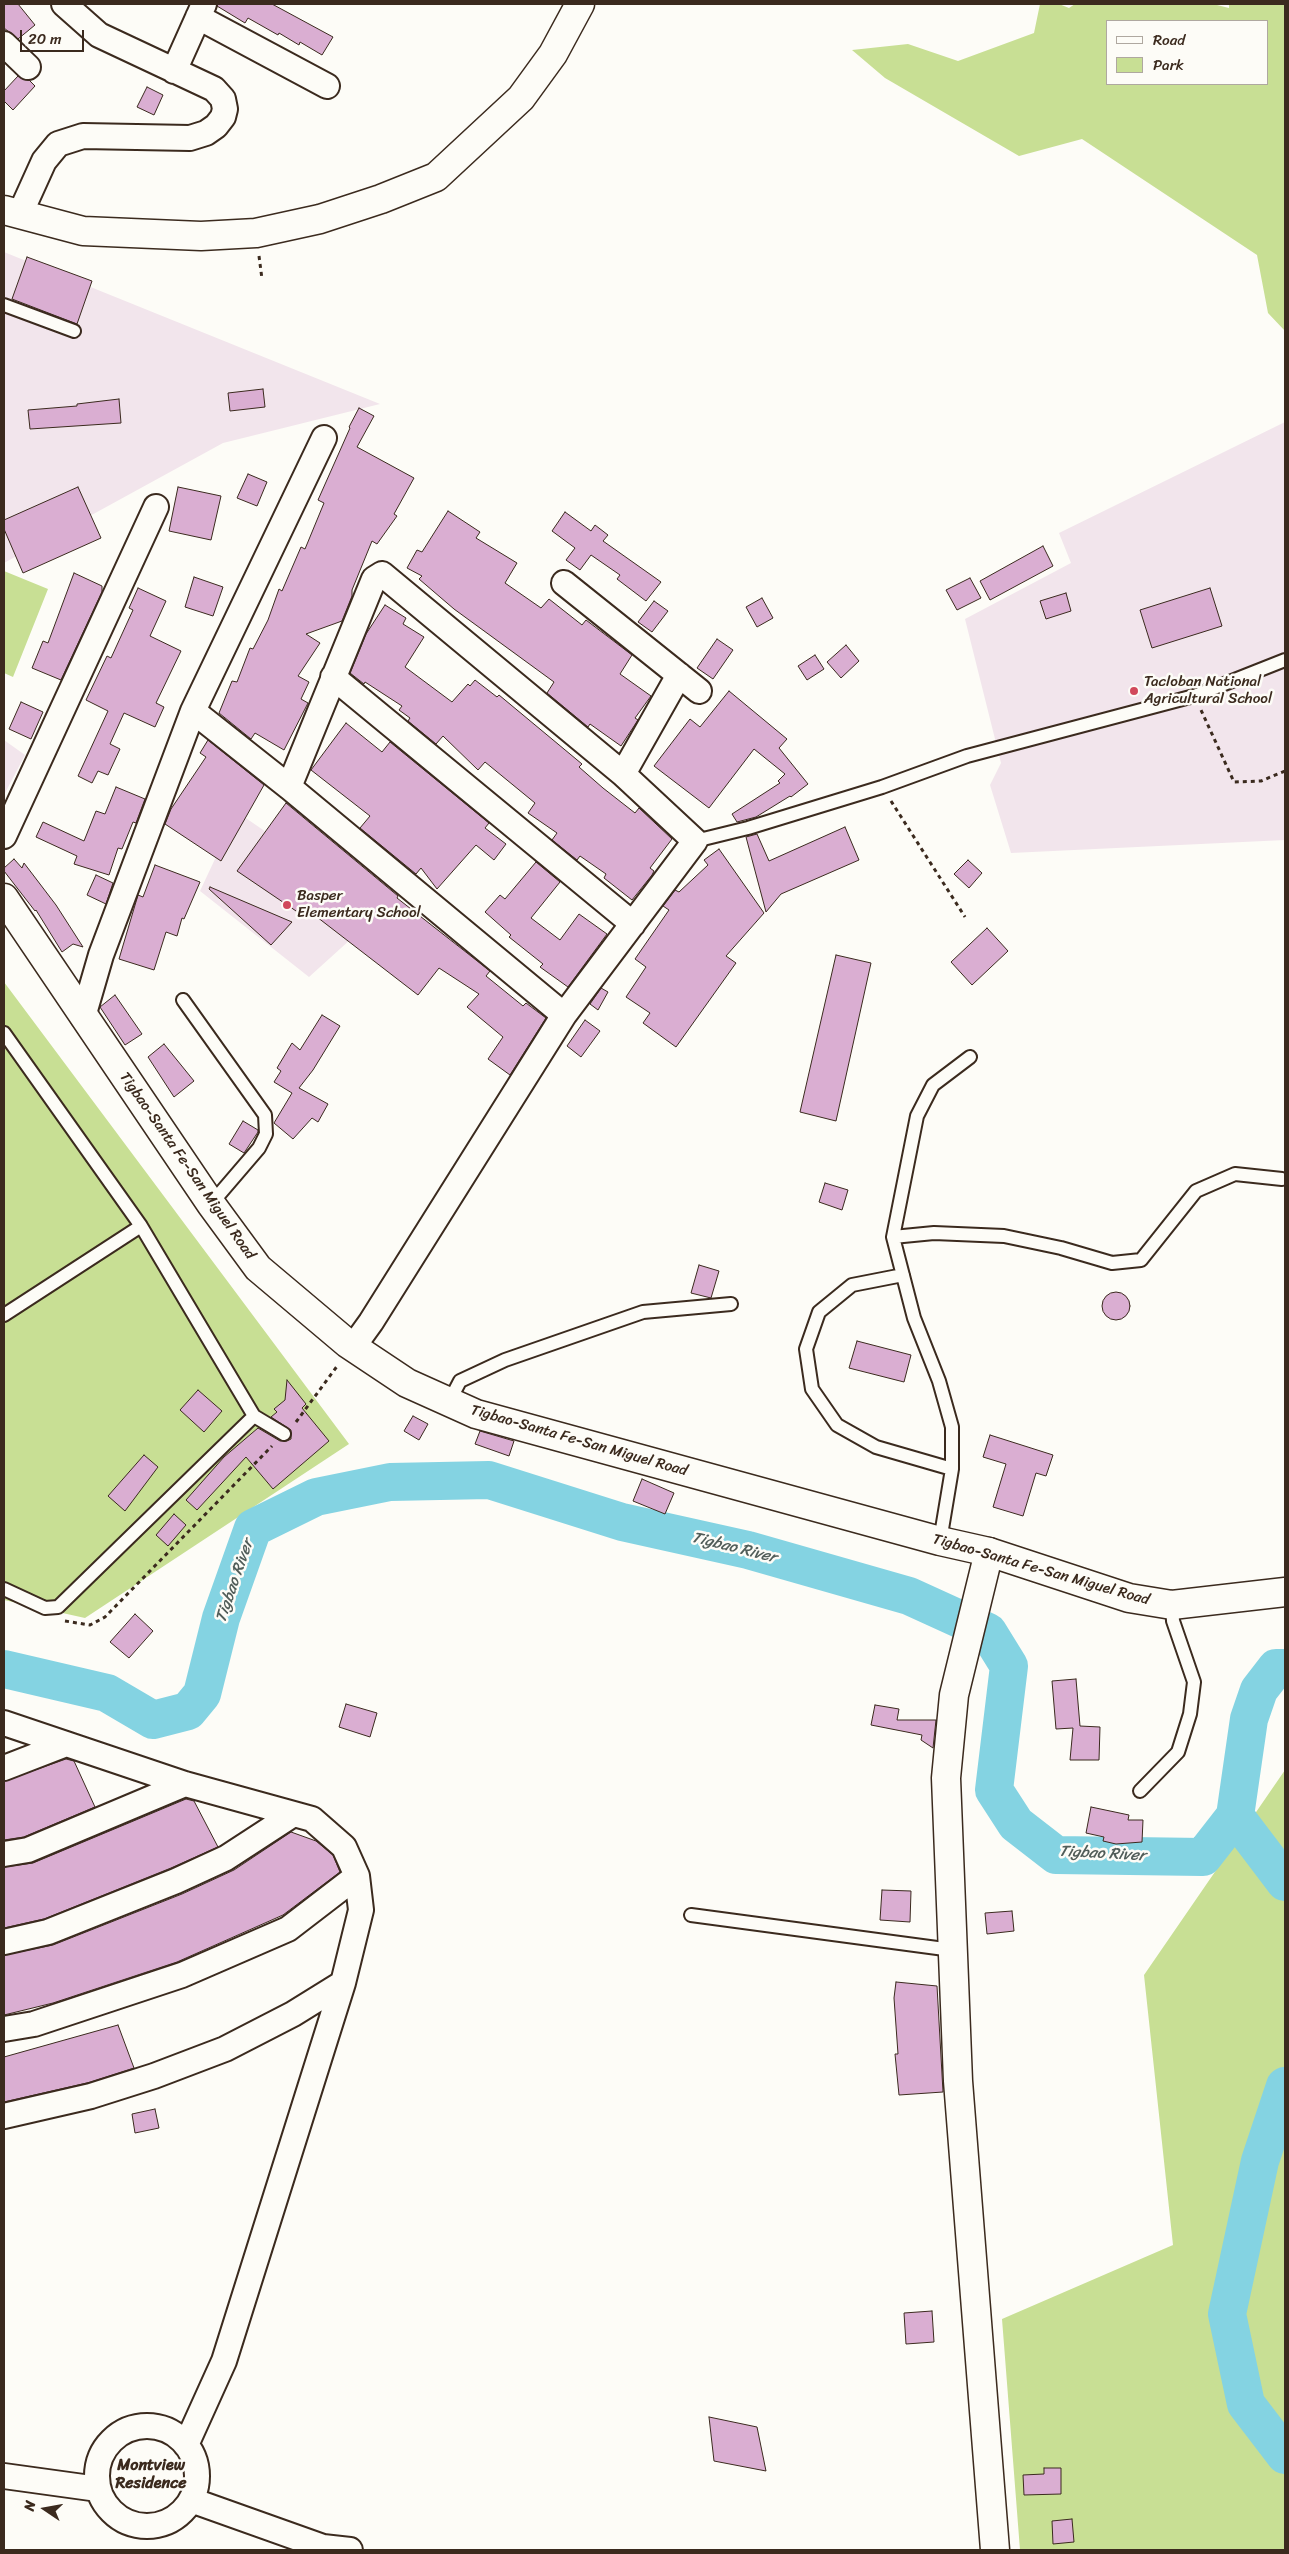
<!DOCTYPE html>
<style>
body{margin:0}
#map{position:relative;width:1289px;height:2554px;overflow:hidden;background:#fdfcf7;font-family:Sriracha,sans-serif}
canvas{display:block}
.frame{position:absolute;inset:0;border:5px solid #3b2a1e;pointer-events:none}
.legend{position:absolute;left:1106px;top:20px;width:162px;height:65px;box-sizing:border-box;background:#fdfcf7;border:1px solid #afa8a0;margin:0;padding:6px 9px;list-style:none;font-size:15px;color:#3b2a1e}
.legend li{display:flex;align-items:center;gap:10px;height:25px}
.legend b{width:25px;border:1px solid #afa8a0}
.north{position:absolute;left:20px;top:2484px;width:50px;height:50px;-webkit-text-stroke:4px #fdfcf7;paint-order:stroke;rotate:282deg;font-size:14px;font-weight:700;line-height:20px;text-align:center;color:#3b2a1e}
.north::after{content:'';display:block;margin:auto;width:18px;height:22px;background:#3b2a1e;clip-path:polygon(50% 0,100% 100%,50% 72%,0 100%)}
.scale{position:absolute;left:20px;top:30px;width:64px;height:22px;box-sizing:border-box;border:2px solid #3b2a1e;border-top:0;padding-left:6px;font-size:15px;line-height:18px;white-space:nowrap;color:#3b2a1e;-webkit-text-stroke:4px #fdfcf7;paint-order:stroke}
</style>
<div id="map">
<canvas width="1289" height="2554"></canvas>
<div class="frame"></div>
<ul class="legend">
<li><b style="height:6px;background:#fdfcf7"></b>Road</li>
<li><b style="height:14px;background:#c8df94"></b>Park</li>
</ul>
<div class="north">N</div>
<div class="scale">20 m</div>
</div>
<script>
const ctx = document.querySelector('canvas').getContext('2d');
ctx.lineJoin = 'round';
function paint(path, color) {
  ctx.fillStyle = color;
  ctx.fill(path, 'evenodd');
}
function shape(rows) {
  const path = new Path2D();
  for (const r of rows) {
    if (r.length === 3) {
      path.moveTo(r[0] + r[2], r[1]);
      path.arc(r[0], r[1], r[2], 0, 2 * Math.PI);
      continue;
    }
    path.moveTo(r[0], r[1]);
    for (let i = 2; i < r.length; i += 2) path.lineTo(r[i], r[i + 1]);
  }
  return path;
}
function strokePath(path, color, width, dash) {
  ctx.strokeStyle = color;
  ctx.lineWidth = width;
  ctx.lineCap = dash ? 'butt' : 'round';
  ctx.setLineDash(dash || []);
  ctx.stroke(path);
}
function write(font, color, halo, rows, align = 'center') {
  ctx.font = font + ' Sriracha,sans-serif';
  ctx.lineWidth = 5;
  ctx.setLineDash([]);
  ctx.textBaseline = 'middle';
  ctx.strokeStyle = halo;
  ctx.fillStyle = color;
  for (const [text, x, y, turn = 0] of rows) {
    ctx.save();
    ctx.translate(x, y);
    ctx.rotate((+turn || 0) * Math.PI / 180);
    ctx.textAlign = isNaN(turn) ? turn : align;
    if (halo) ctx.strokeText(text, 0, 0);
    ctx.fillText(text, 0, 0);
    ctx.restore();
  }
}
paint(shape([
 [4,252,380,404,223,443,4,563],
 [1285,422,1285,840,1011,853,990,785,1001,763,965,619,1071,563,1059,533],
 [4,740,25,755,4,795],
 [237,812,269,834,372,920,309,977,200,891]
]), '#f2e5ec');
paint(shape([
 [1040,4,1059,4,1069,8,1075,4,1213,4,1229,8,1229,4,1285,4,1285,331,1268,313,1257,255,1082,139,1019,156,885,78,852,50,908,44,958,61,1034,33],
 [1108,21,1268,21,1268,84,1108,84],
 [4,571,48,589,13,677,4,673],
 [4,982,349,1444,85,1618,4,1600],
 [1285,1770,1285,2550,1020,2550,1002,2319,1173,2245,1144,1975]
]), '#c8df94');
strokePath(shape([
 [4,1669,107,1693,153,1720,188,1711,202,1694,221,1618,253,1528,316,1497,390,1482,489,1480,622,1522,748,1550,909,1596,988,1632,1009,1666,994,1790,1016,1824,1056,1855,1203,1857,1235,1816,1249,1719,1259,1690,1276,1668,1285,1668],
 [1235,1816,1285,1882],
 [1285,2086,1260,2161,1227,2314,1246,2404,1285,2455]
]), '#84d3e2', 38);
const building = shape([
 [4,4,18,4,35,25,18,39,4,28,4,4],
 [218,4,272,4,333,37,322,55,300,42,299,45,279,33,278,35,248,18,245,23,217,6,218,4],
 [18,76,29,80,35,86,13,110,4,101,4,91,18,76],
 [147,87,163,95,154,115,137,107,147,87],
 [27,257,92,281,77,324,12,299,27,257],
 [263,389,265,407,230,411,228,393,263,389],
 [119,399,121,423,30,429,28,410,77,406,77,404,119,399],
 [359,408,374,416,357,447,414,478,394,514,397,516,377,544,372,541,352,590,352,596,342,621,306,634,320,643,298,676,309,682,301,699,308,703,284,750,255,733,251,739,219,713,232,681,237,682,250,648,253,649,268,620,279,589,282,591,301,547,305,549,324,503,318,500,350,428,349,427,359,408],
 [248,474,267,482,257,506,237,498,248,474],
 [78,487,101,538,23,573,4,529,4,520,78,487],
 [178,487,221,496,211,540,169,531,178,487],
 [448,511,480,532,476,538,517,563,505,583,541,608,549,599,582,625,586,620,632,655,620,674,651,696,635,718,638,720,621,746,590,724,588,727,547,693,554,682,454,609,419,579,422,576,407,568,417,550,422,552,448,511],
 [565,512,591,531,595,525,608,535,603,541,661,582,646,601,617,579,620,575,591,555,580,570,566,560,575,548,552,531,565,512],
 [1043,546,1053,566,990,600,980,581,1043,546],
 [74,573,102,586,102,592,61,680,32,668,43,641,48,643,74,573],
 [194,577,223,587,213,616,185,607,194,577],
 [970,578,981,598,957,610,946,590,970,578],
 [138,588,166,601,150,636,181,651,156,703,164,707,155,727,124,713,110,744,120,749,108,775,98,771,92,783,78,776,108,711,86,700,107,656,111,658,133,610,129,608,138,588],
 [1210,588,1222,626,1152,648,1140,610,1210,588],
 [1066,593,1071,611,1046,619,1040,601,1066,593],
 [762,598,773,618,757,627,746,607,762,598],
 [654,601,668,611,652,632,638,622,654,601],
 [385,605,406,618,403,624,424,637,405,667,452,702,468,684,470,686,475,680,497,697,499,695,582,764,579,767,603,788,635,813,639,808,672,839,650,868,654,871,652,875,632,900,604,878,606,874,580,856,577,860,552,840,557,833,528,813,535,803,485,762,478,770,443,736,436,744,408,721,410,718,399,710,402,706,365,682,364,684,350,673,366,634,385,605],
 [717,639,733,650,713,679,697,668,717,639],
 [846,645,859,661,841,678,827,662,846,645],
 [815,655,824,669,807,680,798,666,815,655],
 [729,691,787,739,779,748,808,784,791,797,790,796,756,817,737,822,732,814,780,783,778,781,785,774,754,749,709,808,654,766,690,719,700,727,729,691],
 [21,702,43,712,31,739,9,729,21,702],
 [346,723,382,752,390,742,489,823,485,828,506,844,494,860,476,845,437,889,421,868,416,874,360,828,370,816,311,770,346,723],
 [208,740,264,785,221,861,165,824,171,809,206,757,200,753,208,740],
 [116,787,145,799,136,823,133,822,122,849,118,848,109,875,74,864,77,856,36,837,43,822,84,841,96,811,105,814,116,787],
 [286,803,398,896,397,898,490,971,486,976,523,1006,526,1003,546,1018,510,1075,488,1059,503,1037,467,1007,479,994,439,968,418,995,304,907,299,913,237,871,286,803],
 [845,827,859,860,781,894,766,912,746,837,757,834,769,861,845,827],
 [719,849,764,913,726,956,736,963,676,1047,643,1023,650,1013,626,997,646,967,635,959,669,910,663,906,675,890,679,892,708,865,704,860,719,849],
 [14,859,22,868,24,863,56,905,83,947,73,944,62,952,36,910,35,911,4,871,4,868,14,859],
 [968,860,982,873,969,888,954,874,968,860],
 [536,862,560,882,531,918,560,940,579,914,607,934,568,987,540,967,543,964,509,937,511,935,485,912,500,895,505,899,536,862],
 [155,865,200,882,184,919,182,918,177,936,166,932,154,970,119,959,138,895,143,897,155,865],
 [96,875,113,883,106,904,87,895,96,875],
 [210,887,292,922,271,945,209,889,210,887],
 [987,928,1008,951,972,985,951,962,987,928],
 [836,955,871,963,836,1121,800,1112,836,955],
 [601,988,608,992,598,1010,590,1004,601,988],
 [115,995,142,1034,125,1045,100,1007,115,995],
 [322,1015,340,1026,313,1070,299,1088,328,1104,318,1122,312,1118,293,1139,274,1123,292,1093,274,1082,281,1071,277,1068,292,1043,300,1050,322,1015],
 [585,1020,600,1031,581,1057,567,1046,585,1020],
 [164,1044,194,1081,174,1097,148,1057,164,1044],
 [243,1121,258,1130,258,1132,244,1153,229,1144,243,1121],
 [825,1183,848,1190,842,1210,819,1202,825,1183],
 [699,1265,719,1271,711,1298,691,1293,699,1265],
 [1116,1306,14],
 [857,1341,911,1355,904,1382,849,1368,857,1341],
 [287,1380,306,1404,302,1408,329,1441,273,1489,246,1457,197,1510,186,1500,224,1457,258,1428,280,1441,287,1441,291,1439,291,1430,271,1417,277,1412,274,1409,285,1400,287,1380],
 [198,1390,222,1411,204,1432,180,1410,198,1390],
 [413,1416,428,1424,419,1440,404,1431,413,1416],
 [480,1431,514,1441,509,1456,475,1444,480,1431],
 [990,1435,1053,1455,1046,1476,1036,1473,1023,1516,993,1507,1006,1464,983,1457,990,1435],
 [144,1455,158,1467,125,1511,108,1496,144,1455],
 [642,1479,674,1493,665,1514,633,1501,642,1479],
 [174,1514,186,1525,168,1546,156,1535,174,1514],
 [135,1614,153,1631,129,1658,110,1642,135,1614],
 [1076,1679,1080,1726,1100,1727,1099,1760,1070,1760,1073,1728,1056,1729,1052,1681,1076,1679],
 [346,1704,377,1713,370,1737,339,1727,346,1704],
 [875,1705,899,1709,897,1720,936,1720,933,1748,921,1740,922,1735,871,1725,875,1705],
 [66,1759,74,1761,95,1807,24,1837,4,1840,4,1781,66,1759],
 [186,1799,194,1801,218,1847,171,1868,44,1919,4,1928,4,1867,33,1863,186,1799],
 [1091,1807,1129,1815,1128,1820,1143,1820,1142,1842,1116,1844,1103,1841,1104,1837,1086,1833,1091,1807],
 [291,1832,316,1841,333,1855,340,1872,283,1915,177,1962,53,2003,4,2015,4,1955,53,1945,182,1894,234,1870,291,1832],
 [882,1890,911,1891,910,1922,880,1920,882,1890],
 [1012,1911,1014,1931,987,1934,985,1913,1012,1911],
 [896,1982,937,1986,943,2092,899,2095,895,2054,898,2054,894,1998,896,1982],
 [118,2025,134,2068,87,2083,4,2102,4,2057,118,2025],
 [155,2109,159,2128,135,2133,132,2114,155,2109],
 [932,2311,934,2342,906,2344,904,2313,932,2311],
 [709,2417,757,2427,766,2471,714,2461,709,2417],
 [1044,2468,1061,2468,1061,2494,1024,2495,1023,2475,1044,2474,1044,2468],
 [1072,2519,1074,2542,1053,2544,1052,2521,1072,2519]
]);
paint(building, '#daaed2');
strokePath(building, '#3b2a1e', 1);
const service = shape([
 [4,305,74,331],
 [695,841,748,828,882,787,967,756,1194,696,1285,660],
 [183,1000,265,1115,266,1134,259,1148,211,1204],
 [4,1033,141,1226,254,1416,284,1434],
 [893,1237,934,1233,1004,1236,1061,1248,1112,1263,1141,1260,1196,1191,1235,1174,1282,1179],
 [903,1275,852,1285,819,1312,806,1349,812,1389,837,1425,876,1447,952,1469],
 [4,1315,141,1226],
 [449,1402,460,1381,505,1360,643,1312,731,1304],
 [940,1541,952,1469,952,1427,939,1381,914,1318,893,1237,917,1116,933,1085,970,1057],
 [4,1589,45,1608,58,1607,254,1416],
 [1140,1791,1178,1752,1190,1714,1194,1682,1173,1621,1172,1605],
 [691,1915,952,1950]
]);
const minor = shape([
 [198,17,327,86],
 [4,44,28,67],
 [174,71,204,4],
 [20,214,44,161,58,144,83,136,190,138,206,133,216,126,223,117,225,109,223,99,214,89,99,35,64,4],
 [564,583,699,691],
 [333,677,633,924],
 [193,711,289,787,564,1015],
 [623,774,679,675],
 [289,787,374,579,382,574,623,774,695,841,564,1015,371,1322,353,1347],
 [4,836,156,507],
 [83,1017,101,955,193,711,324,438],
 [4,1723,185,1784,312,1819,344,1847,357,1876,361,1910,343,1983,224,2361,186,2445],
 [4,1768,66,1744],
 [4,1854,28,1850,185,1784],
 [4,1942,48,1932,176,1881,226,1858,292,1815],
 [4,2029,34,2024,182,1975,288,1929,357,1876],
 [4,2116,91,2096,154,2076,225,2049,293,2014,343,1983],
 [147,2476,50],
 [4,2476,98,2489],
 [191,2500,323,2547,350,2550]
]);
const tertiary = shape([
 [989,1552,954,1695,946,1778,958,2081,995,2550]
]);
const secondary = shape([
 [4,898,211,1204,258,1268,347,1343,407,1383,476,1414,940,1541,989,1552,1129,1598,1172,1605,1285,1592]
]);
const trunk = shape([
 [4,210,83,231,201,236,256,233,320,219,381,199,436,177,521,98,553,54,580,4]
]);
strokePath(service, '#3b2a1e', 16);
strokePath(minor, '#3b2a1e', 28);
strokePath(tertiary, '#3b2a1e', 31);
strokePath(secondary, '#3b2a1e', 31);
strokePath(trunk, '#3b2a1e', 31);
strokePath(shape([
 [259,256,262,279],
 [1201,710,1234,782,1261,781,1285,771],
 [891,801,965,917],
 [296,1422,338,1365],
 [65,1621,90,1625,105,1617,272,1446]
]), '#3b2a1e', 3, [4, 4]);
strokePath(service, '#fdfcf7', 12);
strokePath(minor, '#fdfcf7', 24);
strokePath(tertiary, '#fdfcf7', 28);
strokePath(secondary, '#fdfcf7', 28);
strokePath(trunk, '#fdfcf7', 28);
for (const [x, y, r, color] of [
 [1134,691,5,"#d1495b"],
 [287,905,5,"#d1495b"]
]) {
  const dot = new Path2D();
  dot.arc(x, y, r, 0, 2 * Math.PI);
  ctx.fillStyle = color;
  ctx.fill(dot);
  strokePath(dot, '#fdfcf7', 2);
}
write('15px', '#3b2a1e', '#fdfcf7', [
 ["Tacloban National",1144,682],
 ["Agricultural School",1144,699],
 ["Basper",297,896],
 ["Elementary School",297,913]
], 'left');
write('15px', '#3b2a1e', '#fdfcf7', [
 ["Tigbao-Santa Fe-San Miguel Road",187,1166,55],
 ["Tigbao-Santa Fe-San Miguel Road",579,1441,16],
 ["Tigbao-Santa Fe-San Miguel Road",1041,1570,16]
]);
write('italic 16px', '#515d59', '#fdfcf7', [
 ["Tigbao River",734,1548,14],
 ["Tigbao River",235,1581,-71],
 ["Tigbao River",1102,1854,3]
]);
write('bold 16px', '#3b2a1e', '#fdfcf7', [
 ["Montview",151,2466],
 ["Residence",151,2484]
]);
</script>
